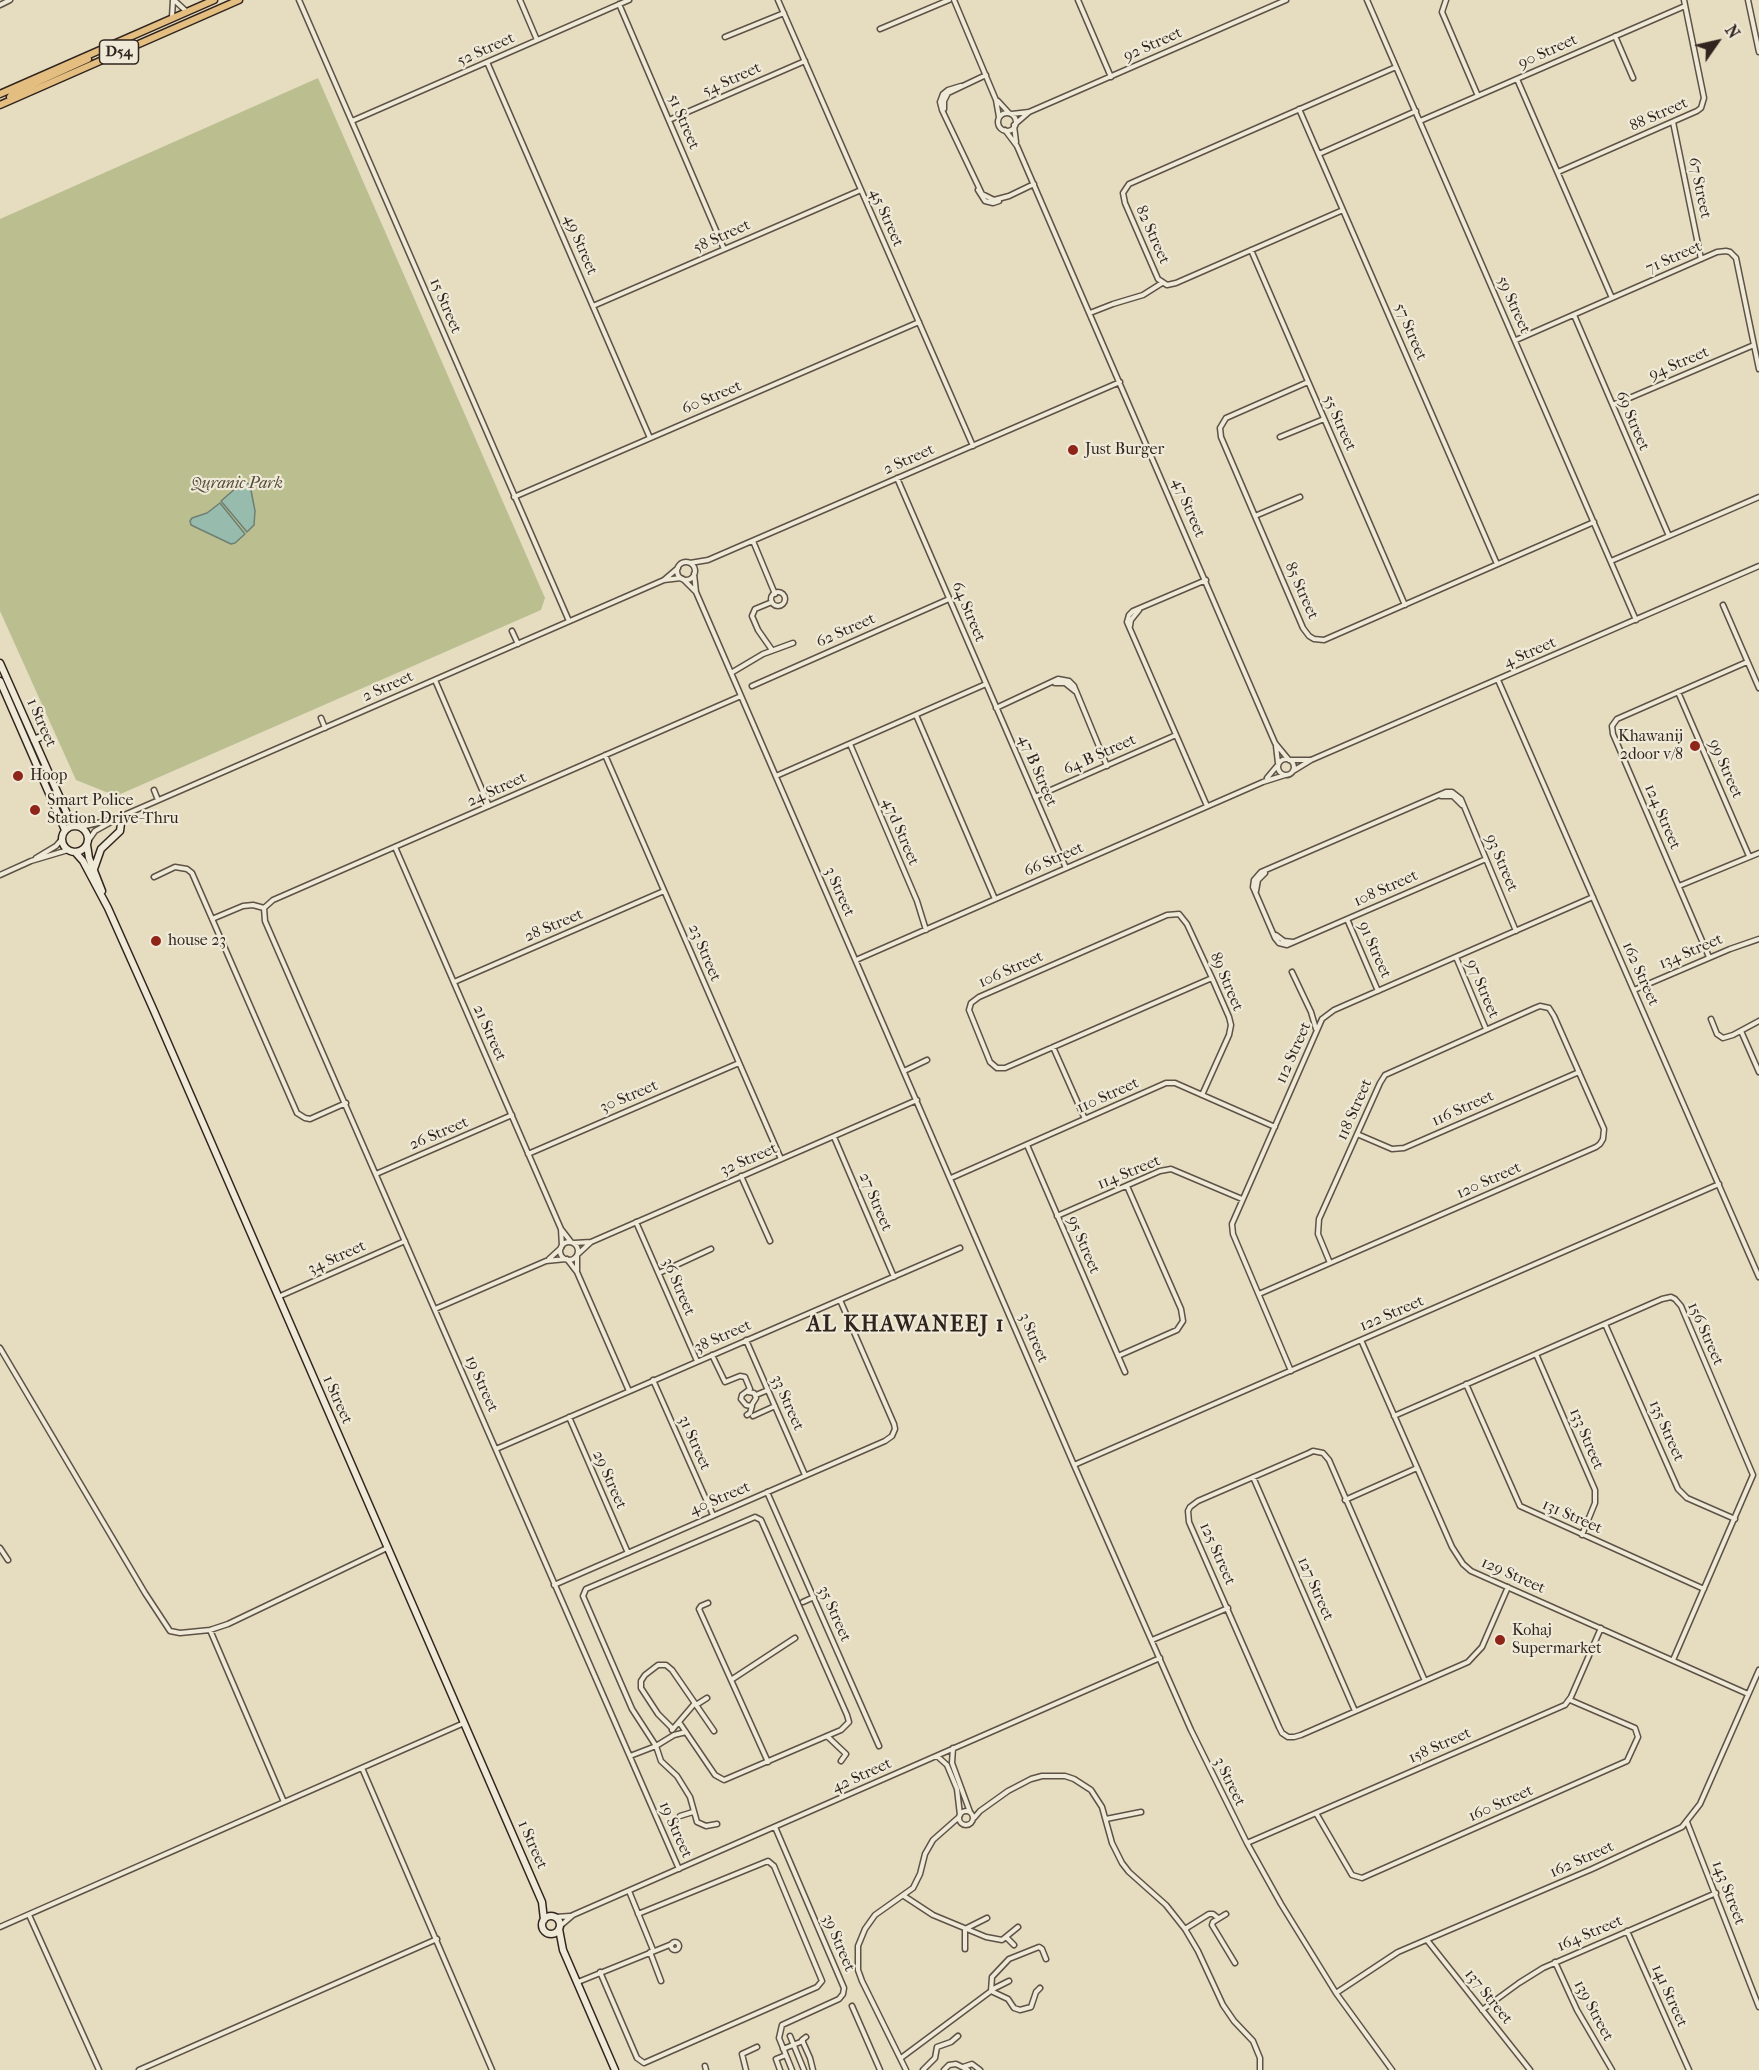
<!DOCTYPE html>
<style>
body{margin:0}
#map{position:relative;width:1759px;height:2070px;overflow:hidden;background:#e6ddc1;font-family:"IM FELL French Canon",serif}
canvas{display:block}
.north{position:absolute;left:1687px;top:12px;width:60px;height:60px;-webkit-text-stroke:4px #efe9d7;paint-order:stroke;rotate:56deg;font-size:16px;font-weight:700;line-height:24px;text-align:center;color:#31241e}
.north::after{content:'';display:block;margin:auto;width:21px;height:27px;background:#31241e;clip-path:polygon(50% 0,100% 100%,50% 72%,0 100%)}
</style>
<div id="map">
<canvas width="1759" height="2070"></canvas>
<div class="north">N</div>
</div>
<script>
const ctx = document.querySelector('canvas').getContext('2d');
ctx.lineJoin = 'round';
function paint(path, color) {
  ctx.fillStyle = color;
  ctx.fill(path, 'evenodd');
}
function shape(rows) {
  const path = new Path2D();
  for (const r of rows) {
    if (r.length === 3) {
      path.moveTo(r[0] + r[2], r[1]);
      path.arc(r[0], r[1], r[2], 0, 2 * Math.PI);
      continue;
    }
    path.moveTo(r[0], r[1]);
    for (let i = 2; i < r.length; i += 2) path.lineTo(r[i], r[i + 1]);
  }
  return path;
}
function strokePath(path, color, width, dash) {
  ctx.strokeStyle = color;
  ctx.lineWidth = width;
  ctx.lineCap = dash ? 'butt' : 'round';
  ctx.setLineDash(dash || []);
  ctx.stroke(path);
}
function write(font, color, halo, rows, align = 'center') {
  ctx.font = font + ' "IM FELL French Canon",serif';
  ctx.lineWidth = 4.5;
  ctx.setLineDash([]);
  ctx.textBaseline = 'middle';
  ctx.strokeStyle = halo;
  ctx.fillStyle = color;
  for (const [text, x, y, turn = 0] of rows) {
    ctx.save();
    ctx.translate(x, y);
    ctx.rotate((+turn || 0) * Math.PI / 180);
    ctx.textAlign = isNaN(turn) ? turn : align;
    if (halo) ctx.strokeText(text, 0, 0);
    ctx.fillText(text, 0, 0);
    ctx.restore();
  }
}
paint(shape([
 [318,78,545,598,541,610,116,796,76,780,0,611,0,219]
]), '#bbbf8f');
const water = shape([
 [244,481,250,485,255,511,254,525,247,532,221,501,244,481],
 [220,503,245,534,235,543,231,544,191,525,190,521,192,518,207,513,220,503]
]);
paint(water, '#97bcae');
strokePath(water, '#6e7f74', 1.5);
const street = shape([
 [174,0,186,11],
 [299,0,569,621],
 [520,0,537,40],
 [778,0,973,446],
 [954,0,996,100,999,117],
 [1078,0,1111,77],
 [1367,0,1636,620],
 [1446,0,1442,12,1478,96],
 [1748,0,1759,52],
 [619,4,724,249],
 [0,5,10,0],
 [172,17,173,0],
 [880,29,949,0],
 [1615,36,1633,78],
 [725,37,784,13],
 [487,62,650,438],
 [1517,79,1612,298],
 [961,86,948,90,943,94,940,102,942,110,982,194,994,200,1009,196],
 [998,101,1009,113],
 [944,109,944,101,948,93,986,75],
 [1299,109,1497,564],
 [1007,122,9],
 [1012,114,1029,112],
 [669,120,805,61],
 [352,121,629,0],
 [1420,121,1685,6],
 [1673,122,1701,259],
 [1014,125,1029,112,1286,0],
 [1014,126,1016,142],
 [1005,130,1017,146,1275,743,1289,760],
 [1319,154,1416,111],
 [1558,172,1697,111,1701,108,1704,98,1684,0],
 [978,190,985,201,993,203,999,201],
 [1009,196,1034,184],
 [1343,210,1176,283,1167,285,1158,279,1125,203,1123,193,1129,184,1396,67],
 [1251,250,1405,605],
 [593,306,861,190],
 [1090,313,1113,304,1143,295,1162,283],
 [1574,315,1669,536],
 [1516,340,1717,252,1726,251,1730,252,1736,258,1759,369],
 [1308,382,1226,418,1220,428,1221,437,1303,628,1309,636,1314,639,1324,640,1594,522],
 [1613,405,1754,345],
 [1280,437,1324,419],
 [897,478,1066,868],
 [514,497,919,322],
 [1255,516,1300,497],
 [753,541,775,594],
 [1611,561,1759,497],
 [686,571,9],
 [690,563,708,560,1120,382],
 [694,574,696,592,1074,1465,1191,1730,1247,1843,1281,1904,1336,1993,1392,2070],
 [683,579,695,591],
 [664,580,681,578],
 [1206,580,1133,611,1129,615,1127,622,1207,806],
 [778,599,7],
 [772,602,755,609,752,616,758,630,772,650],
 [1723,605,1759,688],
 [1130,626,1131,620,1139,610],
 [512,631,518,644],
 [731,673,763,654,793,643],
 [435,680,489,806],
 [1498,680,1759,1277],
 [1055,683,1065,683,1075,691],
 [752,686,949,599],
 [1678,692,1749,856],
 [996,708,1058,679,1069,681,1074,686,1107,766],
 [916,715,995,899],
 [321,718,325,728],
 [850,744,917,901,926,930],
 [1276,746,1278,763],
 [605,755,781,1159],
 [1286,767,8],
 [1290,760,1310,760],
 [1293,771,1311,760,1759,566],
 [776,776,986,684],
 [1267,778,1277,766],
 [154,790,158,800],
 [1441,796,1453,796,1462,805],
 [1035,797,1176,735],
 [81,827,110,820],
 [88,841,95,831,122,816,664,580,678,568],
 [395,847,561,1229,571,1242],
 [36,858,56,846,62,839],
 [1486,859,1287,945,1279,943,1275,938,1253,887,1254,880,1261,872,1446,792,1452,792,1461,799,1516,931],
 [0,875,31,861,68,850],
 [154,877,175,867,187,869,192,873,297,1113,305,1118,310,1119,346,1103],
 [1679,886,1759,853],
 [1256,891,1258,880,1265,873],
 [264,908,265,921,679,1869],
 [264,908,273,900,741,696],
 [212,919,243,906,253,905,264,908],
 [1347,919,1378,991],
 [1276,935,1284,941,1293,942],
 [1456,957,1486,1029],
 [1709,957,1613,734,1612,726,1617,719,1747,662],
 [856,960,1263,782,1285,775],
 [1292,972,1311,1012,1316,1029],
 [454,982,664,891],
 [1634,990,1730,949,1759,939],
 [1711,1019,1717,1034,1723,1038,1733,1035,1759,1021],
 [1741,1031,1759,1072],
 [1053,1047,1085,1119],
 [904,1071,927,1060],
 [1202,1095,1229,1035,1231,1025,1229,1017,1212,978,1187,924,1179,914,1167,915,979,997,971,1003,969,1010,990,1062,997,1068,1005,1068,1212,978],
 [1357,1134,1392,1149,1404,1148,1579,1072],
 [834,1137,894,1277],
 [1027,1145,1125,1372],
 [528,1154,739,1063],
 [376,1174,512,1115],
 [741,1176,770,1241],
 [951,1178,1166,1083,1175,1083,1275,1127],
 [1057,1216,1160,1171,1171,1169,1242,1199],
 [636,1222,697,1361],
 [561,1229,562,1246],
 [569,1251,9],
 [574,1243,591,1242],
 [578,1254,591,1242,917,1100],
 [577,1255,577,1271],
 [549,1259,561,1248],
 [567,1259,577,1272,629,1391],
 [659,1273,711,1249],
 [1259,1294,1596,1147,1600,1144,1603,1139,1604,1129,1554,1016,1549,1008,1540,1006,1535,1008,1385,1075,1380,1083,1319,1219,1318,1234,1330,1263],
 [278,1297,405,1241],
 [435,1309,546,1261,566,1259],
 [1605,1324,1678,1489,1687,1498,1735,1519],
 [746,1340,805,1475],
 [1361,1340,1452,1547,1463,1564,1471,1571,1748,1694],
 [0,1348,145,1593,170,1631,180,1633,210,1630,228,1624,387,1548],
 [1536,1354,1595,1490,1595,1503,1582,1535],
 [712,1355,725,1382,740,1376,745,1377,750,1389,742,1395,741,1399,746,1405,751,1406,756,1398,754,1393,748,1392],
 [1118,1356,1177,1330,1183,1321,1181,1309,1127,1186],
 [1291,1371,1233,1234,1232,1224,1322,1019,1334,1010,1593,897],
 [653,1380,713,1515],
 [1466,1384,1520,1506,1704,1589],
 [756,1395,768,1390],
 [747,1415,750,1413,752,1406],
 [753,1416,775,1406],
 [1394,1416,1662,1299,1671,1297,1675,1299,1681,1306,1753,1475,1673,1660],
 [569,1417,628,1553],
 [496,1449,960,1248],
 [1074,1465,1719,1184],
 [1253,1477,1355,1711],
 [767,1492,879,1746],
 [1345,1500,1417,1468],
 [0,1548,8,1560],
 [554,1585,885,1441,892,1436,895,1429,894,1424,840,1300],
 [803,1602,814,1597],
 [708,1603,701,1606,699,1609,768,1762],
 [210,1630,284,1802],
 [1152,1640,1228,1608],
 [731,1680,795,1638],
 [1425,1681,1329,1460,1323,1453,1313,1451,1309,1453,1198,1501,1190,1507,1188,1511,1189,1522,1279,1727,1282,1733,1288,1737,1294,1737,1301,1735,1459,1666,1468,1662,1482,1647,1508,1587],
 [696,1705,707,1698],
 [679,1722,715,1775,724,1780,841,1730,849,1722,847,1715,761,1520,755,1517,586,1589,583,1596,632,1709,656,1746,661,1761,677,1776,690,1797,697,1822,706,1826,717,1824],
 [673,1729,658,1714,641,1688,641,1681,645,1675,658,1665,666,1665,672,1670,714,1731],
 [672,1730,695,1703],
 [827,1736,846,1754,841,1761],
 [953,1748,952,1763,970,1812],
 [630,1756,656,1746,674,1735,686,1732],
 [937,1756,947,1765,957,1789,960,1815],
 [362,1768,492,2070],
 [966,1818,7],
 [1316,1813,1352,1875,1362,1878,1627,1761,1638,1737,1635,1728,1570,1700],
 [680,1816,693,1812],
 [974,1818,980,1811,1008,1791,1031,1779,1042,1776,1065,1776,1074,1779,1091,1790,1102,1807,1112,1843,1122,1863,1129,1872,1166,1905,1185,1929,1198,1951,1223,2005,1234,2021,1253,2041,1260,2058,1260,2070],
 [1106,1819,1141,1812],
 [1687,1822,1759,2007],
 [775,1827,844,1988,843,1994,839,1999,782,2025,779,2038,792,2070],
 [1247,1843,1565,1705,1571,1697,1601,1628],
 [629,1891,653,1950],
 [904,1896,933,1915,986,1937,1002,1940,1018,1927],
 [1226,1914,1213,1922,1212,1925,1235,1963],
 [29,1915,99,2070],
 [555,1917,570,1916],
 [0,1927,464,1723],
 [559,1927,573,1915,1160,1658],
 [1185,1929,1209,1914,1213,1914,1218,1918],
 [1627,1931,1689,2070],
 [1006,1937,1014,1945],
 [1427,1940,1530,2070],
 [675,1946,4],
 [965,1949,965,1929,987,1918],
 [650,1952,661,1981],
 [1555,1962,1577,2010,1612,2070],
 [600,1972,637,2058,644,2063,817,1987,822,1981,774,1866,768,1861,638,1914],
 [578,1982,672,1944],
 [1040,1988,1036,1992,1031,2007,1020,2010,1014,2008,1008,1999,991,1991,992,1977,1009,1959,1039,1947,1042,1949,1046,1959],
 [1336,1993,1398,1952,1592,1869,1682,1827,1700,1804,1759,1670],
 [852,2006,880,2070],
 [1482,2010,1519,1983,1543,1968,1716,1893],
 [790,2036,804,2070],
 [806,2037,802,2040,810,2058,813,2070],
 [783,2049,803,2041],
 [901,2058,995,1988,1009,1981],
 [705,2066,706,2070],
 [963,2067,972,2064,980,2070],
 [139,2070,437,1939],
 [746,2070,742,2054,757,2047],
 [780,2070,776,2059,786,2055],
 [906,2070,862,1981,858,1970,858,1946,865,1929,875,1915,913,1888,920,1874,925,1854,933,1840,959,1817],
 [923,2070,935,2058,937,2047,951,2042,958,2036],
 [944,2070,949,2065,956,2064,968,2070]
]);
const secondary = shape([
 [0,663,68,816,75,826],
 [0,681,65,830],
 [34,740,45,735],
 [75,839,13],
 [87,845,89,858,102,891],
 [75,852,83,861,108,908,154,1011,542,1902,544,1920],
 [94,869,101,849,120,831,122,816],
 [551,1925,9],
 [559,1929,563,1950,615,2070]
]);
const primary = shape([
 [0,94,214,0],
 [11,100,10,97,13,93,88,59],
 [0,105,239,0]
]);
strokePath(street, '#5e5247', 7);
strokePath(secondary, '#31241e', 9);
strokePath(primary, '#31241e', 9);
strokePath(street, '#efe9d7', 4);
strokePath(secondary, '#efe9d7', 6);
strokePath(primary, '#e3be80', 6);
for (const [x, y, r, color] of [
 [1073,450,6,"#8f2418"],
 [1695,746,6,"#8f2418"],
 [18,776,6,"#8f2418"],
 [35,810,6,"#8f2418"],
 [156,941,6,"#8f2418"],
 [1500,1640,6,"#8f2418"]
]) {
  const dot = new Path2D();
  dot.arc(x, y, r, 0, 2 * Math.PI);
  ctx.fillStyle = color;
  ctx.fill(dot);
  strokePath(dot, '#efe9d7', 2);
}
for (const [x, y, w] of [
 [119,52,39]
]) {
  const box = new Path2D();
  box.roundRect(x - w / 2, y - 12, w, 24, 4.5);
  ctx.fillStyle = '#efe9d7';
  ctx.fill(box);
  strokePath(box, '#31241e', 1.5);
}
write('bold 15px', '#31241e', null, [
 ["D54",119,52]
]);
write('16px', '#31241e', '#efe9d7', [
 ["92 Street",1153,45,-24],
 ["52 Street",486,50,-24],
 ["90 Street",1548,52,-24],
 ["54 Street",732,80,-24],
 ["88 Street",1659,115,-24],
 ["51 Street",683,122,67],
 ["67 Street",1699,188,78],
 ["45 Street",886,218,66],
 ["82 Street",1152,235,66],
 ["58 Street",722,237,-24],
 ["49 Street",580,245,67],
 ["71 Street",1674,258,-24],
 ["59 Street",1513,305,66],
 ["15 Street",445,306,67],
 ["57 Street",1410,332,67],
 ["94 Street",1679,364,-23],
 ["60 Street",712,398,-23],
 ["69 Street",1632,421,67],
 ["55 Street",1339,423,66],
 ["2 Street",909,460,-24],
 ["47 Street",1188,508,67],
 ["85 Street",1301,591,66],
 ["64 Street",968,612,67],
 ["62 Street",846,631,-24],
 ["4 Street",1530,653,-23],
 ["2 Street",388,687,-24],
 ["1 Street",41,723,66],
 ["64 B Street",1100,755,-24],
 ["99 Street",1725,769,66],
 ["47 B Street",1037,771,67],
 ["24 Street",497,790,-24],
 ["124 Street",1662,817,67],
 ["47d Street",900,832,67],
 ["66 Street",1054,860,-24],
 ["93 Street",1501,863,67],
 ["108 Street",1386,889,-24],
 ["3 Street",839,892,66],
 ["28 Street",554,926,-23],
 ["91 Street",1374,950,66],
 ["134 Street",1691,952,-23],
 ["23 Street",704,953,67],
 ["106 Street",1011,970,-24],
 ["162 Street",1640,974,66],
 ["89 Street",1226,982,67],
 ["97 Street",1482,989,67],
 ["21 Street",489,1033,66],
 ["112 Street",1294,1053,-66],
 ["110 Street",1108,1096,-24],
 ["30 Street",629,1097,-23],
 ["116 Street",1463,1109,-24],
 ["118 Street",1355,1110,-66],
 ["26 Street",439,1134,-23],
 ["32 Street",749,1160,-23],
 ["114 Street",1129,1173,-22],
 ["120 Street",1489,1181,-24],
 ["27 Street",875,1202,67],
 ["95 Street",1083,1245,67],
 ["34 Street",337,1258,-24],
 ["36 Street",678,1287,67],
 ["122 Street",1392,1314,-23],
 ["156 Street",1705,1334,66],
 ["38 Street",723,1337,-24],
 ["3 Street",1033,1338,67],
 ["19 Street",481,1384,66],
 ["1 Street",337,1400,66],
 ["33 Street",787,1403,66],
 ["135 Street",1666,1431,66],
 ["133 Street",1586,1439,67],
 ["31 Street",694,1443,66],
 ["29 Street",609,1480,66],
 ["40 Street",720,1499,-23],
 ["131 Street",1572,1517,24],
 ["125 Street",1217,1554,66],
 ["129 Street",1513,1576,24],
 ["127 Street",1315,1589,66],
 ["35 Street",834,1614,66],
 ["158 Street",1440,1746,-24],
 ["42 Street",862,1776,-24],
 ["3 Street",1229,1782,64],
 ["160 Street",1501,1804,-24],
 ["19 Street",675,1830,66],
 ["1 Street",532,1845,66],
 ["162 Street",1582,1860,-24],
 ["143 Street",1728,1893,69],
 ["164 Street",1590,1934,-23],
 ["39 Street",838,1943,67],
 ["141 Street",1669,1996,66],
 ["137 Street",1488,1997,51],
 ["139 Street",1593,2011,62]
]);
write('16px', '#31241e', '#efe9d7', [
 ["Just Burger",1085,450],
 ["Khawanij",1683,737,"right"],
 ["2door v/8",1683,755,"right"],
 ["Hoop",30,776],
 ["Smart Police",47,801],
 ["Station Drive-Thru",47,819],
 ["house 23",168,941],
 ["Kohaj",1512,1631],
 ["Supermarket",1512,1649]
], 'left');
write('italic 16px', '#544b3a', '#efe9d7', [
 ["Quranic Park",237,484]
]);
ctx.letterSpacing = '1.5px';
write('bold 22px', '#31241e', '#efe9d7', [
 ["AL KHAWANEEJ 1",906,1326]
]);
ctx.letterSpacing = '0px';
</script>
